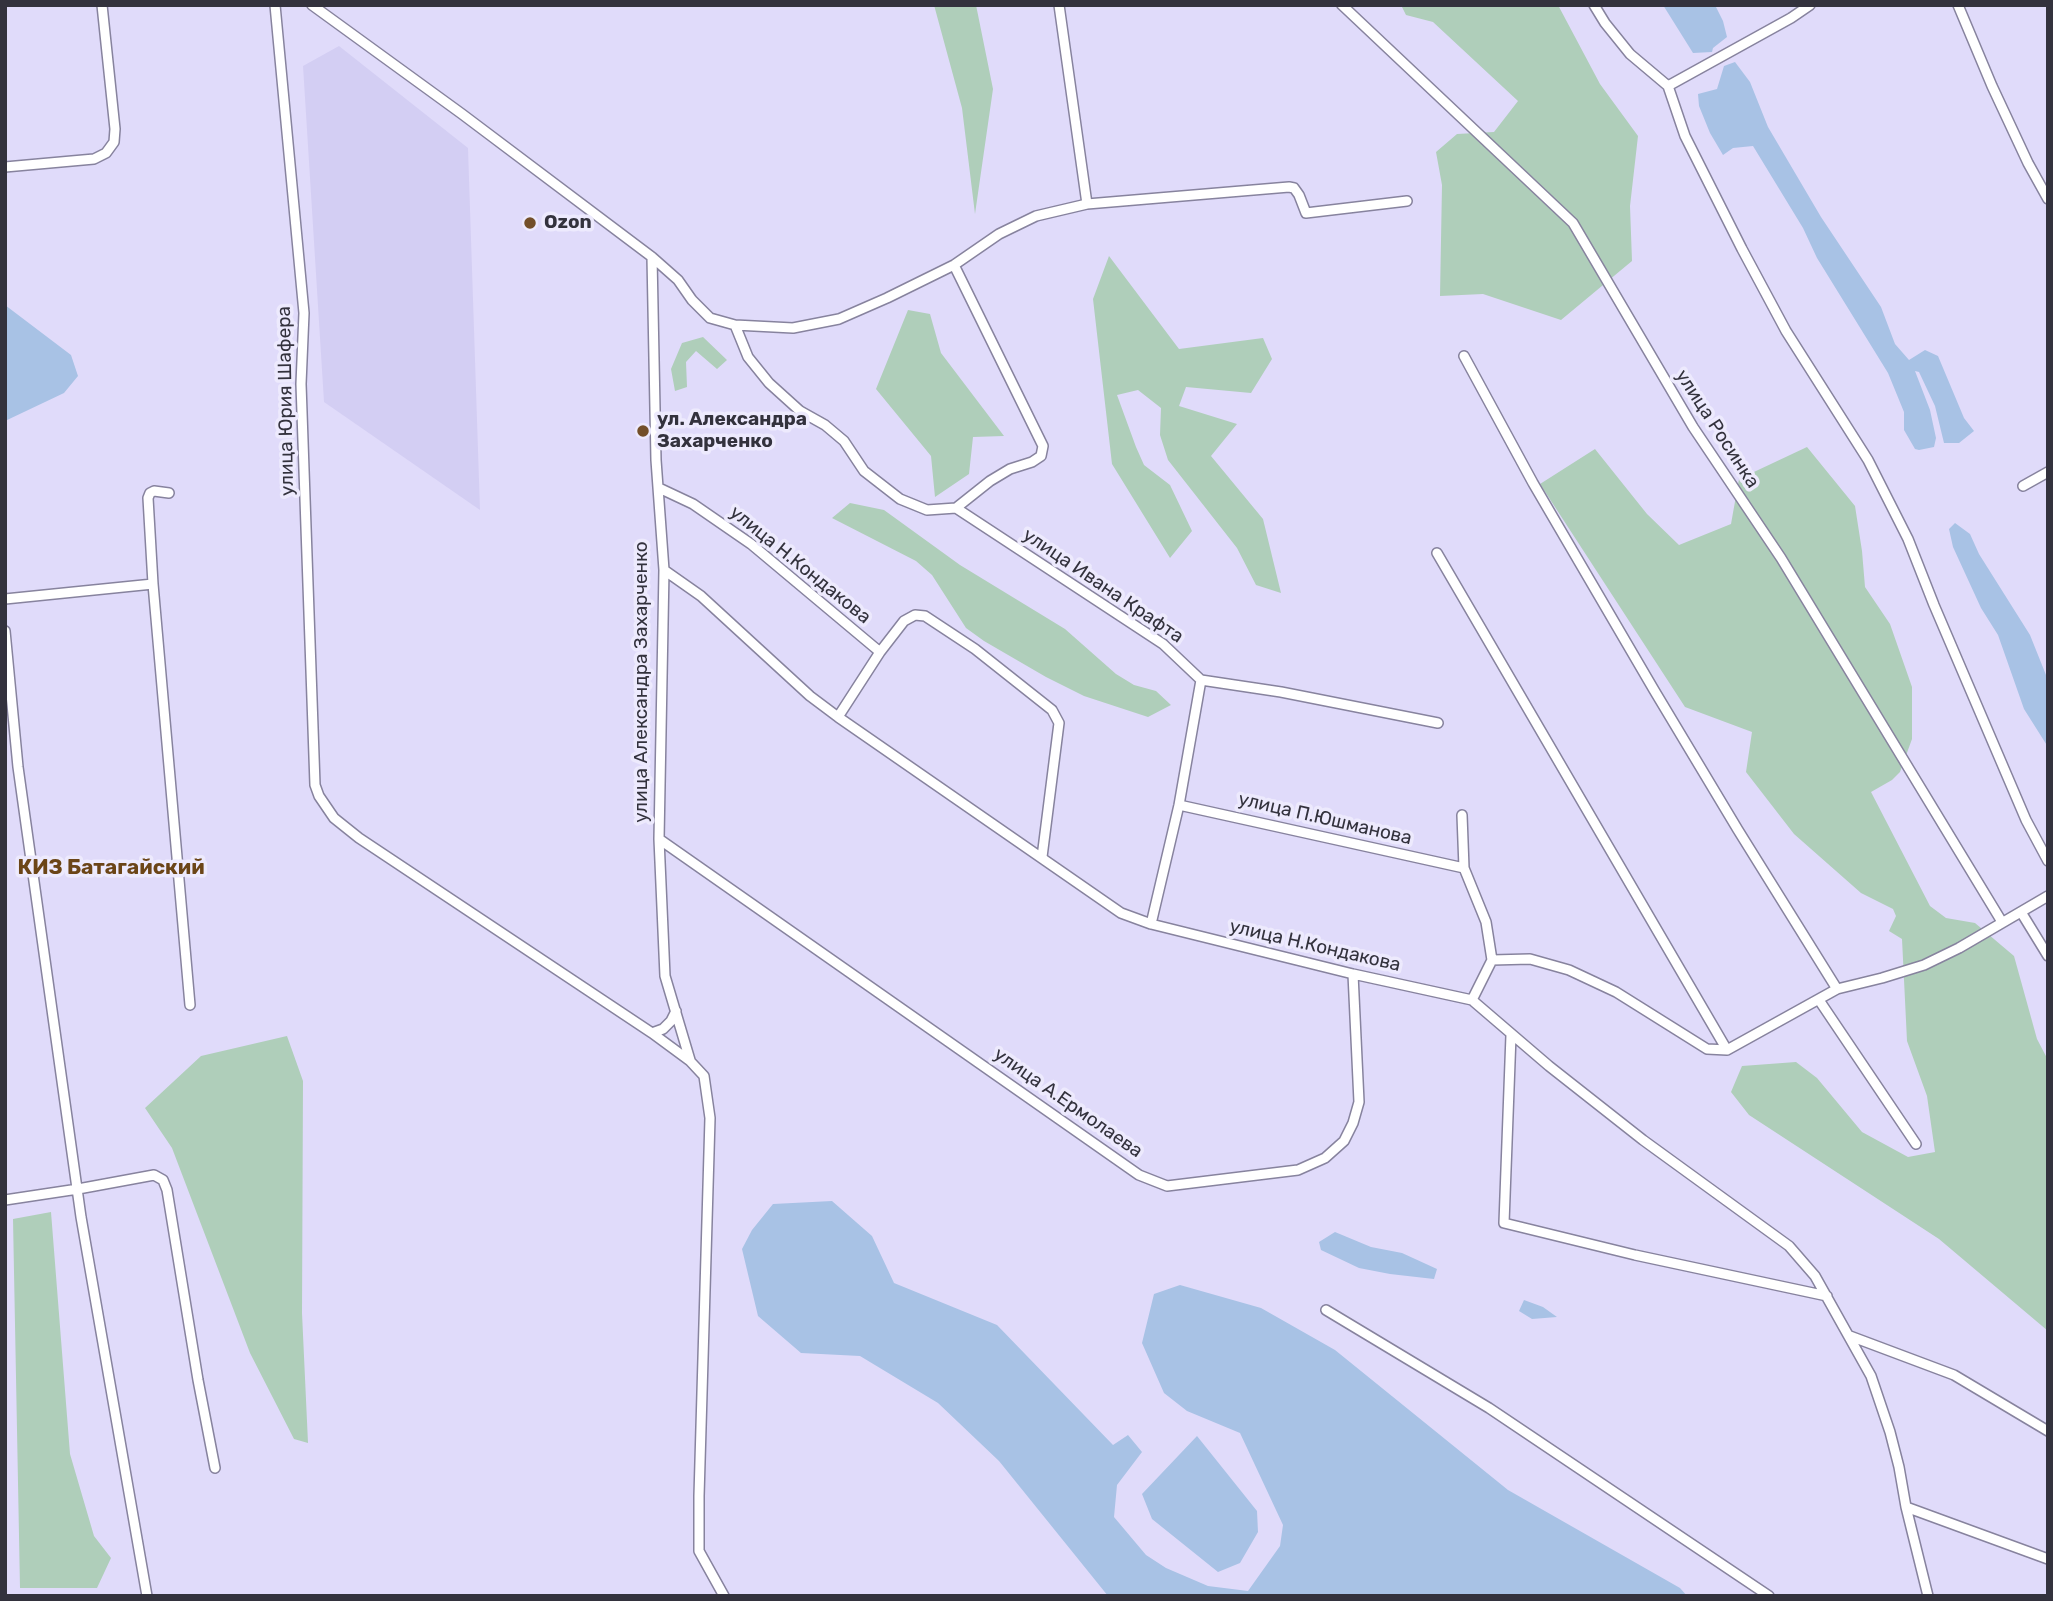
<!DOCTYPE html>
<meta charset="utf-8">
<style>
body{margin:0}
#map{position:relative;width:2053px;height:1601px;overflow:hidden;background:#e0dbfa;font-family:Rubik,sans-serif}
canvas{display:block}
.frame{position:absolute;inset:0;border:7px solid #33323d;pointer-events:none}
</style>
<div id="map">
<canvas width="2053" height="1601"></canvas>
<div class="frame"></div>
</div>
<script>
const ctx = document.querySelector('canvas').getContext('2d');
ctx.lineJoin = 'round';
function paint(path, color) {
  ctx.fillStyle = color;
  ctx.fill(path, 'evenodd');
}
function shape(rows) {
  const path = new Path2D();
  for (const r of rows) {
    path.moveTo(r[0], r[1]);
    for (let i = 2; i < r.length; i += 2) path.lineTo(r[i], r[i + 1]);
  }
  return path;
}
function strokePath(path, color, width, dash) {
  ctx.strokeStyle = color;
  ctx.lineWidth = width;
  ctx.lineCap = dash ? 'butt' : 'round';
  ctx.setLineDash(dash || []);
  ctx.stroke(path);
}
function write(font, color, halo, rows, align = 'center') {
  ctx.font = font + ' Rubik,sans-serif';
  ctx.lineWidth = 7;
  ctx.setLineDash([]);
  ctx.textBaseline = 'middle';
  ctx.strokeStyle = halo;
  ctx.fillStyle = color;
  for (const [text, x, y, turn = 0] of rows) {
    ctx.save();
    ctx.translate(x, y);
    ctx.rotate((+turn || 0) * Math.PI / 180);
    ctx.textAlign = isNaN(turn) ? turn : align;
    if (halo) ctx.strokeText(text, 0, 0);
    ctx.fillText(text, 0, 0);
    ctx.restore();
  }
}
paint(shape([
 [339,46,468,148,480,510,324,402,303,66]
]), '#d3cef3');
paint(shape([
 [934,5,976,5,993,89,975,214,962,108],
 [1401,5,1558,5,1600,84,1638,136,1630,206,1632,261,1561,320,1483,294,1440,296,1442,185,1436,152,1457,134,1494,132,1518,101,1433,22,1406,15],
 [1109,256,1179,349,1263,338,1272,359,1251,393,1186,387,1179,406,1237,424,1211,456,1263,519,1281,593,1256,585,1237,548,1168,460,1160,435,1161,408,1138,390,1117,395,1136,447,1144,465,1170,485,1192,531,1170,558,1112,464,1093,299],
 [908,310,930,314,941,353,1004,436,973,437,969,474,935,497,931,456,876,389],
 [703,337,727,360,717,369,696,351,686,362,687,387,675,391,671,369,682,343],
 [1807,447,1855,506,1862,551,1865,587,1890,624,1912,687,1912,739,1900,772,1892,780,1871,792,1930,906,1946,918,1975,923,2014,956,2037,1039,2048,1060,2048,1331,1939,1239,1749,1115,1731,1092,1742,1066,1796,1062,1817,1078,1862,1132,1908,1157,1935,1152,1927,1096,1907,1041,1902,939,1889,931,1896,916,1893,909,1861,893,1794,834,1746,772,1752,732,1685,707,1540,484,1595,449,1647,514,1679,545,1731,524,1739,479],
 [850,503,884,510,960,565,1065,629,1116,674,1134,685,1156,691,1171,705,1148,717,1084,696,1046,677,984,641,966,628,932,575,916,561,832,518],
 [287,1036,303,1081,302,1313,308,1443,294,1439,250,1353,172,1148,145,1108,201,1056],
 [51,1212,70,1454,94,1536,111,1558,97,1588,20,1588,13,1219]
]), '#afceba');
paint(shape([
 [1663,5,1715,5,1723,21,1727,37,1713,48,1712,52,1693,53],
 [1735,62,1750,82,1768,127,1821,217,1881,307,1895,344,1909,360,1925,350,1938,356,1964,418,1974,431,1959,443,1944,443,1935,406,1919,372,1915,371,1930,410,1936,438,1934,447,1919,450,1915,449,1904,430,1904,412,1888,373,1817,258,1803,228,1753,146,1733,148,1723,155,1710,133,1699,106,1698,94,1717,89,1724,66],
 [5,305,71,355,78,376,64,393,5,421],
 [1955,523,1970,534,1979,554,2030,635,2048,680,2048,747,2024,709,1998,635,1981,608,1953,547,1949,529],
 [832,1201,872,1236,894,1283,997,1325,1113,1445,1128,1435,1142,1452,1117,1485,1114,1517,1146,1555,1166,1568,1208,1586,1248,1591,1280,1546,1283,1525,1240,1433,1187,1411,1164,1393,1142,1343,1154,1294,1180,1285,1261,1308,1335,1350,1508,1490,1680,1588,1687,1596,1108,1596,999,1461,938,1403,860,1356,801,1353,758,1316,742,1249,752,1230,773,1204],
 [1335,1232,1371,1247,1402,1253,1437,1269,1434,1279,1390,1274,1359,1268,1321,1250,1319,1242],
 [1524,1300,1543,1307,1557,1317,1532,1319,1519,1311],
 [1197,1436,1257,1511,1258,1532,1240,1563,1218,1572,1152,1519,1142,1494]
]), '#a8c2e5');
const minor = shape([
 [275,5,304,313,301,384,315,785,319,796,334,818,359,838,652,1033,690,1061,704,1076,710,1118,699,1496,699,1551,724,1596],
 [312,5,462,114,652,257,678,280,692,300,710,318,735,325,793,328,839,319,887,298,954,265,999,234,1036,216,1087,204,1289,187,1294,188,1299,195,1306,213,1407,201],
 [1059,5,1087,204],
 [1342,5,1573,223,1693,427,1781,558,2002,922],
 [1594,5,1605,23,1630,54,1668,86,1685,136,1742,249,1786,331,1868,460,1908,539,1934,605,2026,820,2048,861],
 [1958,5,1992,86,2028,163,2048,199],
 [1668,86,1791,18,1810,5],
 [5,167,94,159,106,153,114,142,115,129,102,5],
 [652,257,656,460,664,570,659,839,665,976,690,1060],
 [954,265,1043,446,1041,456,1032,462,1010,469,990,481,956,508],
 [735,325,748,357,769,383,800,411,825,425,844,441,864,471,900,499,927,510,956,508,1163,644,1201,680,1281,692,1438,723],
 [1464,356,1533,483,1654,690,1738,830,1837,989],
 [2023,486,2048,472],
 [659,488,693,504,751,544,880,652],
 [1437,553,1727,1050],
 [664,570,701,596,810,696,838,717,1121,913,1151,924,1353,974,1472,1000,1549,1066,1643,1140,1789,1246,1815,1276,1871,1376,1890,1432,1899,1467,1906,1507,1928,1596],
 [153,584,148,498,150,493,154,491,169,493],
 [5,599,153,584,190,1005],
 [5,631,18,767,81,1217,147,1596],
 [838,717,880,652,904,621,915,615,925,616,975,649,1052,710,1059,723,1042,857],
 [1179,805,1464,868],
 [1462,815,1464,868,1486,922,1492,960],
 [659,839,1139,1175,1167,1186,1298,1170,1325,1158,1344,1141,1353,1123,1359,1102,1353,974],
 [2021,912,2048,956],
 [1151,924,1179,805,1201,680],
 [1472,1000,1492,960,1530,959,1569,970,1616,992,1707,1049,1727,1050,1837,989,1882,978,1924,965,1959,948,2048,896],
 [1819,1000,1916,1144],
 [652,1033,663,1029,671,1021,676,1011],
 [1511,1035,1504,1223,1635,1255,1827,1296],
 [5,1200,78,1189,154,1175,163,1180,167,1190,198,1380,215,1468],
 [1326,1310,1489,1408,1769,1596],
 [1850,1336,1954,1375,2048,1431],
 [1906,1507,2048,1559]
]);
strokePath(minor, '#87839e', 12);
strokePath(minor, '#fff', 9);
for (const [x, y, r, color] of [
 [530,223,7,"#734f29"],
 [643,431,7,"#734f29"]
]) {
  const dot = new Path2D();
  dot.arc(x, y, r, 0, 2 * Math.PI);
  ctx.fillStyle = color;
  ctx.fill(dot);
  strokePath(dot, '#edeafd', 2.5);
}
write('bold 19px', '#33323d', '#edeafd', [
 ["Ozon",544,223],
 ["ул. Александра",657,420],
 ["Захарченко",657,442]
], 'left');
write('19px', '#33323d', '#edeafd', [
 ["улица Юрия Шафера",286,401,-91],
 ["улица Росинка",1717,429,57],
 ["улица Н.Кондакова",800,565,39],
 ["улица Ивана Крафта",1103,586,34],
 ["улица Александра Захарченко",642,682,-90],
 ["улица П.Юшманова",1325,819,13],
 ["улица Н.Кондакова",1315,946,13],
 ["улица А.Ермолаева",1068,1103,35]
]);
write('bold 21px', '#6b4517', '#edeafd', [
 ["КИЗ Батагайский",111,868]
]);
</script>
